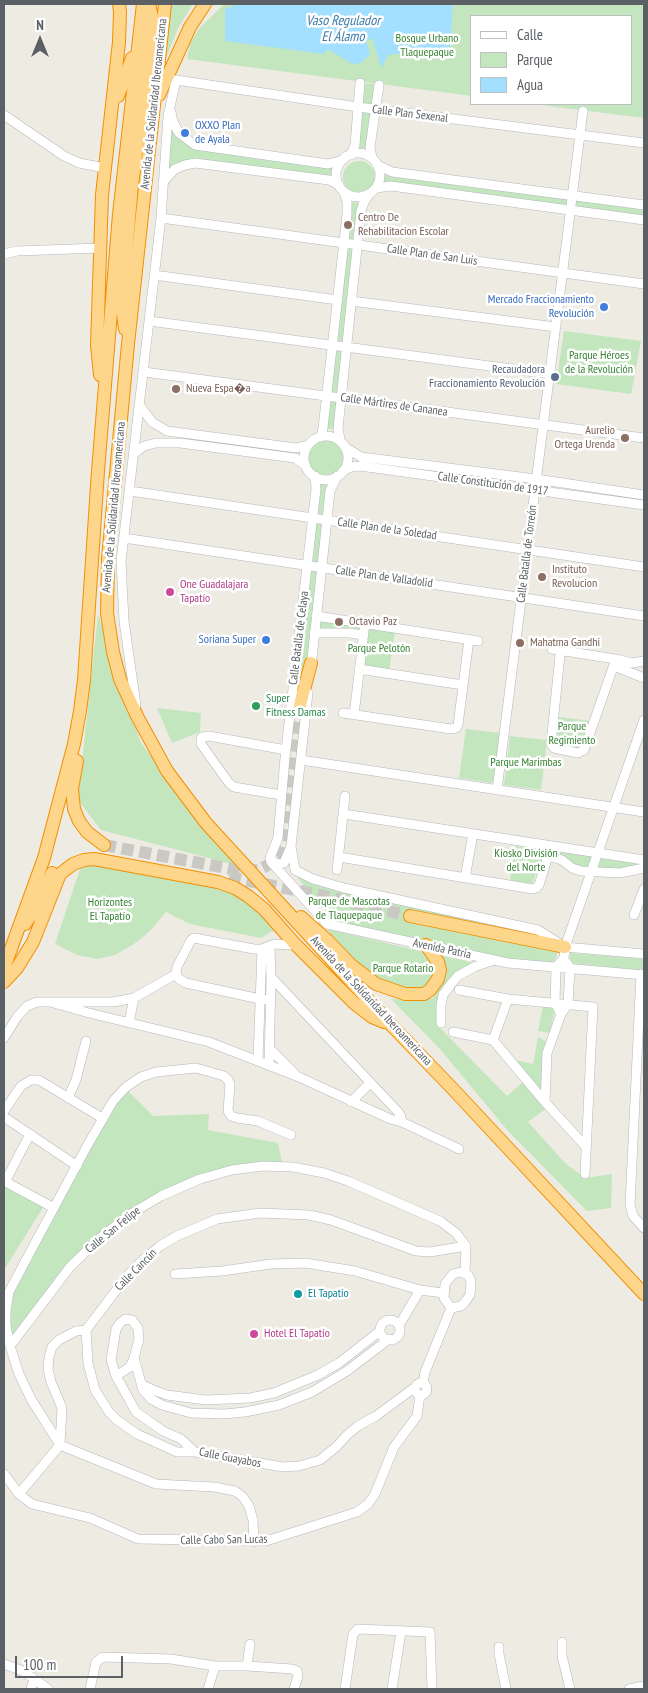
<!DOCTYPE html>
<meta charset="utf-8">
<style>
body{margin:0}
#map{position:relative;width:648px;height:1693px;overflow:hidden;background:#eeebe3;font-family:"PT Sans Narrow",sans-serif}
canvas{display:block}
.frame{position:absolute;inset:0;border:5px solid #5b6064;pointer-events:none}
.legend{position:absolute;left:470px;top:15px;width:162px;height:90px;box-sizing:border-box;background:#fff;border:1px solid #bdbfc1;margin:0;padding:6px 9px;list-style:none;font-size:15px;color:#5b6064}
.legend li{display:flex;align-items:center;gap:10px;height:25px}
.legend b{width:25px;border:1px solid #bdbfc1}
.north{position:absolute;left:15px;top:15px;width:50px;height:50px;-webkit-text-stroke:4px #fff;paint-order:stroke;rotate:0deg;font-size:14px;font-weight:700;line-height:20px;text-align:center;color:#5b6064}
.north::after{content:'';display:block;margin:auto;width:18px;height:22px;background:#5b6064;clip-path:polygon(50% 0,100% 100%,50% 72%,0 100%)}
.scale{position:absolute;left:15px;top:1656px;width:108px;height:22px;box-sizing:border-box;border:2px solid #5b6064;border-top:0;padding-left:6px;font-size:15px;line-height:18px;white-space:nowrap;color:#5b6064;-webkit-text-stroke:4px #fff;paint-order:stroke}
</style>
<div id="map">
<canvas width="648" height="1693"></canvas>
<div class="frame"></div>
<ul class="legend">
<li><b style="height:6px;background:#fff"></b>Calle</li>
<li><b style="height:14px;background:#c3e6bf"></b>Parque</li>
<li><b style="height:14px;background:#a3dfff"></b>Agua</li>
</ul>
<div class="north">N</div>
<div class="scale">100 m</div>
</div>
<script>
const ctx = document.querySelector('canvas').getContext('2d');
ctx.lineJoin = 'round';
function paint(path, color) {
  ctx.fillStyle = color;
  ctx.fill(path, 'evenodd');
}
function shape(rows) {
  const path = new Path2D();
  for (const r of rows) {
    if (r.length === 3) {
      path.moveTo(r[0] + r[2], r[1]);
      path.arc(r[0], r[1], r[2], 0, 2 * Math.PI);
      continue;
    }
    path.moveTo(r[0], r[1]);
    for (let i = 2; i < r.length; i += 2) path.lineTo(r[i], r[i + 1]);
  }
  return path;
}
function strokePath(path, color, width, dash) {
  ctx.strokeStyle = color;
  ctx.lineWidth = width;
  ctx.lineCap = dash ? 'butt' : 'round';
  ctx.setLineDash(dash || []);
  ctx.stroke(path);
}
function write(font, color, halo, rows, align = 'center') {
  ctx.font = font + ' "PT Sans Narrow",sans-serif';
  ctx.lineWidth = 5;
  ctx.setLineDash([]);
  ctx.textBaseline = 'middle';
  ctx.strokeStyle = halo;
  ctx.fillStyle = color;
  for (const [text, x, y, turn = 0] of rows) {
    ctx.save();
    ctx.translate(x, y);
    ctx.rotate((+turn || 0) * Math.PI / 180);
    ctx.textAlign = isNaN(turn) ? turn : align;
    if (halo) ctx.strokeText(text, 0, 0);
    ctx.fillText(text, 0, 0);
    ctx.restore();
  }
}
paint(shape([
 [171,4,193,4,178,28,166,59],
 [224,4,644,4,644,118,532,104,632,104,632,16,472,16,472,96,187,59,190,44,198,30],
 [363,83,376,84,373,108,360,106],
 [169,108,179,133,195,145,340,161,336,174,337,181,193,161,164,177],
 [360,108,373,110,368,149,355,148],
 [359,177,16],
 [379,168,571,197,569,208,377,185,380,177],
 [572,196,644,205,644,218,571,208],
 [347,202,364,203,337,430,323,428],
 [564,331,641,341,631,394,556,384],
 [326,457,19],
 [315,483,333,486,311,663,294,700],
 [98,614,141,743,236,865,101,830,78,800],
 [318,616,365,623,362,633,316,632],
 [369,627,395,631,389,671,363,667],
 [157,708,201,713,200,732,172,743],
 [559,717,591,721,581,750,555,746],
 [466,729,500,733,493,783,459,778],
 [510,736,547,740,541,790,504,785],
 [515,846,545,851,532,884,510,880],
 [551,846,644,860,644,868,622,873,579,870,550,854],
 [82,863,227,885,281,932,272,931,261,938,190,924,166,912,149,932,134,944,115,955,97,959,77,955,55,944],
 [294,873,535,933,554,943,558,952,554,963,510,960,334,922],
 [327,929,424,952,435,967,433,980,427,987,415,992,397,991,355,964],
 [570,953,644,959,644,971,570,963],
 [439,955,475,963,455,974,438,1011,439,1027,507,1096,523,1082,547,1108,528,1122,566,1164,585,1178,612,1174,611,1208,587,1211,508,1131,439,1048,391,999,418,1000,433,998,444,979,447,967],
 [543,1005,555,1008,550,1033,538,1031],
 [538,1037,547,1042,542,1092,515,1060,533,1064],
 [125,1088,153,1116,209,1114,208,1130,278,1143,283,1167,208,1177,149,1203,106,1233,9,1340,9,1292,99,1124],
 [4,1184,44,1206,4,1270]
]), '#c3e6bf');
paint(shape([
 [239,4,453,4,450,47,388,55,382,68,372,38,366,41,370,54,361,63,352,64,328,49,324,54,225,41,225,9]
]), '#a3dfff');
strokePath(shape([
 [104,845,242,871,258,870,268,865,279,857,284,843,300,705],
 [229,877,315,894,410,916]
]), '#c9c8c3', 12, [12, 6]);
const minor = shape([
 [171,112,173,122,179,133,195,145,328,164,343,160],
 [4,115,64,156,79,163,105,168],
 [358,175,22],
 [351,155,355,145,360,83],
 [372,158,370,147,379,85],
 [378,165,392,172,644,205],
 [163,182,175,169,185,165,195,163,329,180,339,185],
 [376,188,391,186,644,220],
 [161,218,644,284],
 [4,254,17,251,100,248],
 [154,275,338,300],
 [351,301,556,327],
 [149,321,550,374],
 [144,372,644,438],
 [140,406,152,422,167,431,296,448,308,445],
 [326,458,22],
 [321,437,323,428,347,215,347,202,344,192],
 [340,440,338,428,361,211,364,202,370,193],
 [345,447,361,457,536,479,644,495],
 [135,453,144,446,156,443,180,443,295,458,306,466],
 [343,471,351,467,360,466,644,505],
 [130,491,644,567],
 [124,538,644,616],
 [316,616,478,641],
 [314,633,350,633,363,635],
 [552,649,615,659,632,663,644,661],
 [562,650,560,655,551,744,554,748,578,753,584,750,616,659],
 [614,666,644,678],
 [311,668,330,491,337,476],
 [359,669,463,685],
 [136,705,124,621,121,561,161,218,168,116,176,80,358,107,644,143],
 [343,713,451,729,456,728,458,725,469,639],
 [354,715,365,623],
 [301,760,644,812],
 [497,790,583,111],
 [281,795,234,787,229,783,201,744,201,740,202,737,209,736,286,750],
 [344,814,644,860],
 [291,846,295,870,313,879,344,888,538,930,565,947,644,954],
 [548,856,562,860,572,868,581,871,620,873,644,868],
 [339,857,533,889,536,888,539,885,551,846],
 [270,858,271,862,327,924,508,963,644,975],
 [270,858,278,838,285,758,316,489,315,476],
 [272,860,276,864,284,863,291,846,308,693],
 [337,870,345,796],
 [465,878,473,834],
 [634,915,644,889],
 [641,974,630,1205,633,1216,644,1228],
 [271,977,400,1114,402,1122],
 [459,990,508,999,593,1007,585,1174],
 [270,1000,260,999,186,983,179,979,176,974,177,967,191,940,194,938,254,949,262,949,275,944,290,945,294,943],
 [50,1002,89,1013,209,1042,299,1077,390,1119,402,1122,459,1149],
 [561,1014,555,1003,556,967,564,958,565,947,644,720],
 [129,1023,134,998],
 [441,1023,441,1005,443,995,451,984,458,976,474,967,494,960],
 [453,1032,493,1040,545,1102,586,1147],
 [4,1038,17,1017,27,1006,37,1002,113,1002,134,998,176,974],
 [493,1040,508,999],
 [269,1048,295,1074],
 [258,1061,262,949],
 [269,1066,271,977,270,946],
 [68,1098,76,1080,86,1041],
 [351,1102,370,1083],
 [545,1102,547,1053,561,1014,568,1004,570,968,567,963],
 [4,1111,21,1086,31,1080,39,1080,102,1118],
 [4,1117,77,1166],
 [4,1181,54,1208],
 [5,1182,30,1134],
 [461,1272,468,1275,471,1281,470,1295,465,1302,461,1306,451,1308,444,1298,445,1284,453,1274,461,1272],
 [175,1274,222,1271,271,1264,305,1263,355,1271,420,1290,443,1293],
 [390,1330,10],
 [397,1323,401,1322,420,1290],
 [10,1346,70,1267,99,1239,129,1215,161,1196,200,1179,232,1170,263,1166,293,1167,324,1173,348,1181,440,1221,456,1233,466,1246,465,1273],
 [134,1358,143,1390,151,1399,162,1405,191,1413,224,1414,245,1412,279,1405,312,1392,347,1371,389,1339],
 [116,1376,130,1367,134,1358,139,1339,138,1328,132,1320,125,1319,120,1323,116,1329,111,1360,116,1376,136,1412,163,1431,181,1439,195,1452,283,1467,299,1466,320,1460,336,1447,348,1434,358,1426,376,1416,414,1388],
 [421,1389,6],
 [423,1383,425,1372,451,1308],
 [141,1384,153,1390,167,1395,206,1400,250,1398,274,1393,318,1375,339,1363,380,1331],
 [60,1444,62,1408,51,1382,48,1369,49,1357,52,1347,59,1340,76,1331,86,1330],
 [60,1445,31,1399,19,1374,10,1346,6,1326,6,1311,9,1292,19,1273,87,1146,113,1101,126,1087,141,1077,156,1072,196,1068,224,1076,228,1080,230,1084,228,1111,231,1116,237,1118,258,1121,291,1135],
 [60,1445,156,1484,214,1487,235,1491,243,1497,249,1506,253,1520,254,1542],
 [195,1452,177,1452,168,1448,137,1434,117,1420,109,1412,95,1390,88,1363,86,1330,127,1276,144,1259,160,1246,177,1236,217,1219,260,1213,309,1215,331,1220,416,1251,430,1252,466,1246],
 [4,1474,19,1494,32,1504,90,1518,138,1539,266,1541,357,1512,368,1504,375,1494,394,1447,417,1416,420,1395],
 [19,1494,60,1445],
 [562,1642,562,1656,570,1689],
 [499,1647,499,1654,506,1689],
 [4,1664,23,1671,48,1689],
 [247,1666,250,1644],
 [31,1689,34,1679],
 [90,1689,96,1662,103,1657,171,1659,215,1666,247,1666,292,1669,297,1671,298,1676,294,1689],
 [208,1689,215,1666],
 [345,1689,353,1634,358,1629,430,1632,432,1689],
 [392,1689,401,1632],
 [629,1689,644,1686]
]);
const highway = shape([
 [165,4,128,344,108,559,107,613,113,652,120,679,137,716,167,771,206,823,392,1026,451,1087,644,1294],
 [159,95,190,27,205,4],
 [118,96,132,58],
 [125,329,122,307,125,263,132,185,150,48,152,17,149,4],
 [100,375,97,345,102,195,119,42,120,12,119,4],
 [300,705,311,663],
 [77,761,72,789,74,809,79,821,87,832,104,845],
 [410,916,565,947],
 [301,917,328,941,351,965,376,984,405,994,424,994,430,990,438,979,440,970,438,962,426,945],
 [25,924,35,909,52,873],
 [4,968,44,858,74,744,80,711,84,680,98,471,119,214,143,4],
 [4,982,17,968,33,942,60,874,73,864,84,860,94,859,218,882,235,888,248,896,264,909,294,943,354,1003,372,1017,384,1022]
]);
strokePath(minor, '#b4b7bb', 10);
strokePath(highway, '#f28f00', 14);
strokePath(minor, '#fff', 9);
strokePath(highway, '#fed68b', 12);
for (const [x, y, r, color] of [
 [185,133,5,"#3f7fe0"],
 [348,225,5,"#8d6e63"],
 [604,307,5,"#3f7fe0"],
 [555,377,5,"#5c6f8a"],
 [176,389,5,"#8d6e63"],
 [625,438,5,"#8d6e63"],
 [542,577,5,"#8d6e63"],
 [170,592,5,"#d1479c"],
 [339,622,5,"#8d6e63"],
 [266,640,5,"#3f7fe0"],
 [520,643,5,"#8d6e63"],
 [256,706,5,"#2e9e5b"],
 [298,1294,5,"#0f9aa8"],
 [254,1334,5,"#d1479c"]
]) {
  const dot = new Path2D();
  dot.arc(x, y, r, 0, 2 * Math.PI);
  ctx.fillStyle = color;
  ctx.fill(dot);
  strokePath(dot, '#fff', 2);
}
write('12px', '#378333', '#fff', [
 ["Bosque Urbano",427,39],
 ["Tlaquepaque",427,53],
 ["Parque Héroes",599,356],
 ["de la Revolución",599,370],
 ["Parque Pelotón",379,649],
 ["Parque",572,727],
 ["Regimiento",572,741],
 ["Parque Marimbas",526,763],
 ["Kiosko División",526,854],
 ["del Norte",526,868],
 ["Parque de Mascotas",349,902],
 ["de Tlaquepaque",349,916],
 ["Horizontes",110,903],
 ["El Tapatío",110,917],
 ["Parque Rotario",403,969]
]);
write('12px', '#5b6064', '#fff', [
 ["Avenida de la Solidaridad Iberoamericana",154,104,-84],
 ["Calle Plan Sexenal",410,114,7],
 ["Calle Plan de San Luis",432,255,8],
 ["Calle Mártires de Cananea",394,405,8],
 ["Calle Constitución de 1917",493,484,8],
 ["Avenida de la Solidaridad Iberoamericana",114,507,-85],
 ["Calle Plan de la Soledad",387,529,8],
 ["Calle Batalla de Torreón",527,554,-83],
 ["Calle Plan de Valladolid",384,577,8],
 ["Calle Batalla de Celaya",299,638,-83],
 ["Avenida Patria",442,949,12],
 ["Avenida de la Solidaridad Iberoamericana",371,1001,47],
 ["Calle San Felipe",113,1230,-39],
 ["Calle Cancún",136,1270,-45],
 ["Calle Guayabos",230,1458,11],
 ["Calle Cabo San Lucas",224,1540,-1]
]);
write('12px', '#366cbe', '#fff', [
 ["OXXO Plan",195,126,"left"],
 ["de Ayala",195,140,"left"],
 ["Mercado Fraccionamiento",594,300],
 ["Revolución",594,314],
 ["Soriana Super",256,640]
], 'right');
write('12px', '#785e54', '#fff', [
 ["Centro De",358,218],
 ["Rehabilitacion Escolar",358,232],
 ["Nueva Espa�a",186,389],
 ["Aurelio",615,431,"right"],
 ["Ortega Urenda",615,445,"right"],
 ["Instituto",552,570],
 ["Revolucion",552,584],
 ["Octavio Paz",349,622],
 ["Mahatma Gandhi",530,643]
], 'left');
write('12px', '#4e5e75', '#fff', [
 ["Recaudadora",545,370],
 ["Fraccionamiento Revolución",545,384]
], 'right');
write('12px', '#b23c85', '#fff', [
 ["One Guadalajara",180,585],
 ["Tapatío",180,599],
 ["Hotel El Tapatío",264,1334]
], 'left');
write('12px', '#27864d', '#fff', [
 ["Super",266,699],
 ["Fitness Damas",266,713]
], 'left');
write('12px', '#0d838f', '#fff', [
 ["El Tapatio",308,1294]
], 'left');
write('italic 14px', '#3c7ba9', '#fff', [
 ["Vaso Regulador",343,21],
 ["El Álamo",343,37]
]);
</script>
